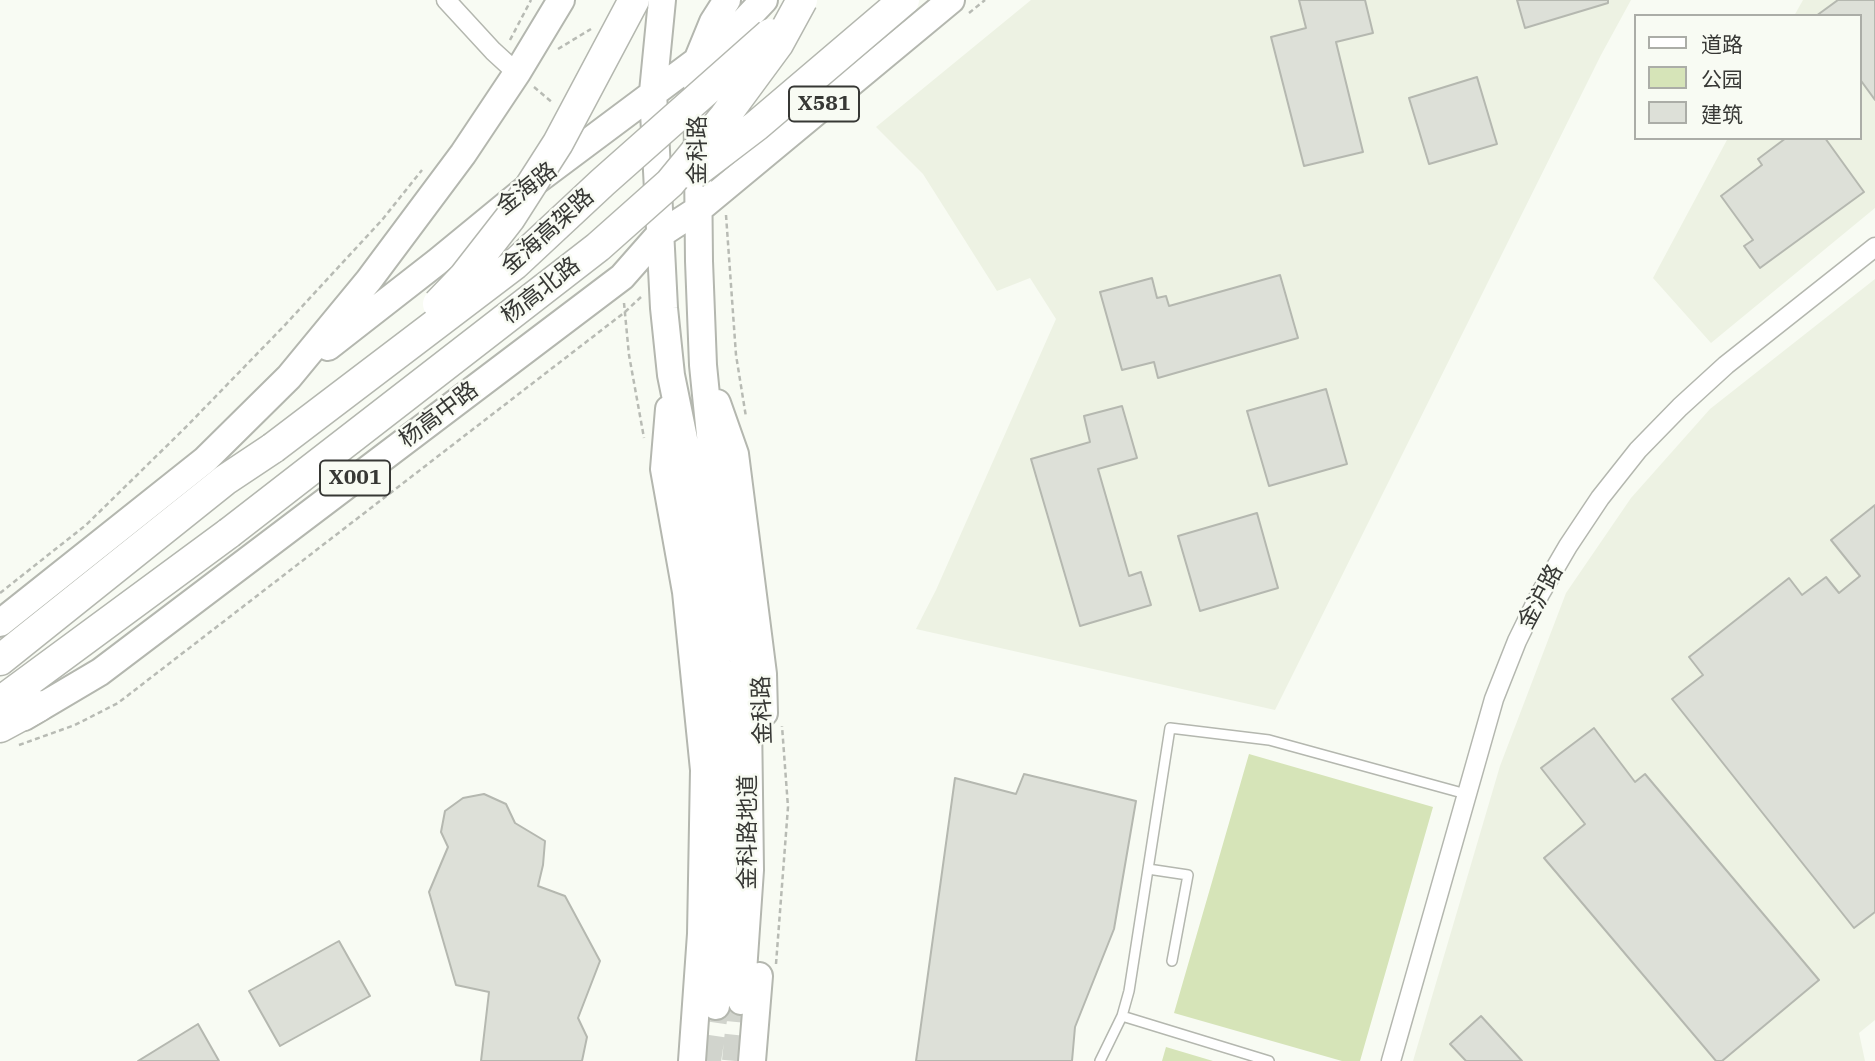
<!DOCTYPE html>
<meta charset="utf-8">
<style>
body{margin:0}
#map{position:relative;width:1875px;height:1061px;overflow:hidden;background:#f8fbf3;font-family:"IBM Plex Serif","Noto Sans SC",serif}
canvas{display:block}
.legend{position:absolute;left:1634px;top:14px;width:228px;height:126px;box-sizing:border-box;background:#f8fbf3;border:2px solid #abada7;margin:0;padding:9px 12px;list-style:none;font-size:21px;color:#373835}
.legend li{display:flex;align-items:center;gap:14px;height:35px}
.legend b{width:35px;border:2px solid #abada7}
</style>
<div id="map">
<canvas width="1875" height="1061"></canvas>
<ul class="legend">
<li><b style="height:9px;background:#fff"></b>道路</li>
<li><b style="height:19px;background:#d6e4b8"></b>公园</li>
<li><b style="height:19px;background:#dde0d8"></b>建筑</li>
</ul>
</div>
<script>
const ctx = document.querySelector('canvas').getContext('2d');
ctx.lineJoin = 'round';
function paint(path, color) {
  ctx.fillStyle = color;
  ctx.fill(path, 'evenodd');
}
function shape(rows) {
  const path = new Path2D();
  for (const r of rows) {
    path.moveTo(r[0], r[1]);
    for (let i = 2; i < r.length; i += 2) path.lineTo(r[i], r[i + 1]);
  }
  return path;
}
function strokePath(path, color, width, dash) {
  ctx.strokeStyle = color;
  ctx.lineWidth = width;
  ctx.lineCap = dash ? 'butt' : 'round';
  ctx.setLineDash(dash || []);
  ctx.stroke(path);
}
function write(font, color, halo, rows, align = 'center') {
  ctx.font = font + ' "IBM Plex Serif","Noto Sans SC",serif';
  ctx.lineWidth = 5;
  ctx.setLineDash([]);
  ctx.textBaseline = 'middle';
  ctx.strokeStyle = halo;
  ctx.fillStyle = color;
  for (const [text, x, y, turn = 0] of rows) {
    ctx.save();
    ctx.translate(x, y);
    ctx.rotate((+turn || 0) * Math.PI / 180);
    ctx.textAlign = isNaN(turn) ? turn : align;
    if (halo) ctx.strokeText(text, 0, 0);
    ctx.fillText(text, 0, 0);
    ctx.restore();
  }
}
paint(shape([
 [1031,0,1631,0,1601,55,1275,710,916,629,936,590,1056,319,1030,278,997,291,923,174,876,127],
 [1803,0,1875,0,1875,208,1711,343,1653,278,1728,138,1859,138,1859,16,1794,16],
 [1875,279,1875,1020,1859,1033,1865,1061,1413,1061,1500,766,1566,593,1631,498,1710,409]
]), '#edf2e3');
paint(shape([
 [1249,754,1433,807,1360,1061,1342,1061,1174,1013],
 [1166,1047,1213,1061,1162,1061]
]), '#d6e4b8');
const building = shape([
 [1299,0,1365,0,1373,33,1336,42,1363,152,1304,166,1271,37,1306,28,1299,0],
 [1517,0,1608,0,1608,3,1525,28,1517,0],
 [1838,0,1875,0,1875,100,1859,78,1859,16,1816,16,1838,0],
 [1477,77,1497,144,1429,164,1409,98,1477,77],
 [1786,138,1825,138,1864,192,1760,268,1744,246,1753,240,1721,196,1762,165,1758,159,1786,138],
 [1280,275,1298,338,1158,378,1154,362,1122,370,1100,292,1152,278,1157,298,1166,296,1169,306,1280,275],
 [1326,389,1347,464,1269,486,1247,411,1326,389],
 [1122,406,1137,458,1098,469,1129,576,1141,572,1151,605,1080,626,1031,459,1090,442,1084,416,1122,406],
 [1875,505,1875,912,1854,928,1672,699,1703,675,1689,657,1789,578,1802,595,1826,577,1839,593,1860,576,1831,540,1875,505],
 [1257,513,1278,588,1200,611,1178,536,1257,513],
 [1594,728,1635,782,1645,774,1819,980,1722,1061,1716,1061,1544,858,1585,824,1541,768,1594,728],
 [1024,774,1136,801,1114,929,1075,1027,1072,1061,916,1061,955,778,1016,794,1024,774],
 [484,794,506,804,515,823,545,841,543,865,538,886,565,896,600,961,578,1018,587,1037,582,1061,481,1061,489,992,456,985,429,892,448,847,441,832,445,811,463,798,484,794],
 [339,941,370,996,280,1046,249,991,339,941],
 [1481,1016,1522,1061,1466,1061,1450,1044,1481,1016],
 [198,1024,219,1061,138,1061,198,1024]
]);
paint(building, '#dde0d8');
strokePath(building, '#b5b8b0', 2);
strokePath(shape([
 [708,1061,716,1006],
 [735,1061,741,1001]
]), '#d1d4cd', 26, [26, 13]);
const lane = shape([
 [1148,869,1188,875,1172,961],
 [1100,1061,1122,1016],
 [1269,1061,1122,1016,1129,991,1170,728,1269,740,1466,794]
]);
const street = shape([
 [446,0,493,51,517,73],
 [1391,1061,1494,699,1517,641,1540,594,1568,546,1600,498,1638,450,1680,407,1726,365,1875,247]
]);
const primary = shape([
 [662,0,653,92,664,308,671,375,690,468,710,594,722,710,724,831,722,933,716,1006],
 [727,0,713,22,697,61,699,261,703,365,712,455,734,587,743,660,748,717,750,870,741,1001],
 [328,347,437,262,532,184,730,36,764,0],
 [717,403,735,454,763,674,764,713],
 [669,409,664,469,686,592,704,770,701,934,692,1061],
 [0,623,205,460,289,377,369,280,463,154,517,73,561,0],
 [24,717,100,672,622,277,659,235,699,209,951,0],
 [752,1061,759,976]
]);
const highway = shape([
 [0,660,225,480,273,448],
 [0,702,229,533],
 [0,727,39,706]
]);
strokePath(lane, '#b4b7af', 12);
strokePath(street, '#b4b7af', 21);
strokePath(primary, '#b4b7af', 30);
strokePath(highway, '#b4b7af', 33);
strokePath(shape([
 [969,13,985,0],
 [510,40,531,0],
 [558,49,591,29],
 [534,87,553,103],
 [726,215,736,355,746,417],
 [624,303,629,355,644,438],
 [0,593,86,525,186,427,284,326,382,220,422,170],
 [19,745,75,725,118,703,625,312,641,297],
 [776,964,788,807,782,726]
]), '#b8bbb4', 2.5, [5, 3.5]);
strokePath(lane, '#fff', 9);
strokePath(street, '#fff', 18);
strokePath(primary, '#fff', 26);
strokePath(highway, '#fff', 30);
const highwayBridge = shape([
 [693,174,756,126,904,0],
 [438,304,464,277,510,218,558,143,634,0],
 [273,448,515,264,603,182,770,34],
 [229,533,598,247,670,183,725,116,778,44,802,0]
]);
strokePath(highwayBridge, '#b4b7af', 33, []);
strokePath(highwayBridge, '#fff', 30);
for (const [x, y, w] of [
 [824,104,70],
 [355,478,70]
]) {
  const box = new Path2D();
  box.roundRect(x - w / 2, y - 17.5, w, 35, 5);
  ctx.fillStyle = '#f8fbf3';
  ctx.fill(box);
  strokePath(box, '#373835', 2);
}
write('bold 21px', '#373835', null, [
 ["X581",824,104],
 ["X001",355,478]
]);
write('23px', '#373835', '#f8fbf3', [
 ["金科路",698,150,-90],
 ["金海路",527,189,-38],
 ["金海高架路",548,232,-42],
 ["杨高北路",541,291,-38],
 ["杨高中路",439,415,-37],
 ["金沪路",1541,597,-62],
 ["金科路",763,710,-92],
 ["金科路地道",748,832,-90]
]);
</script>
